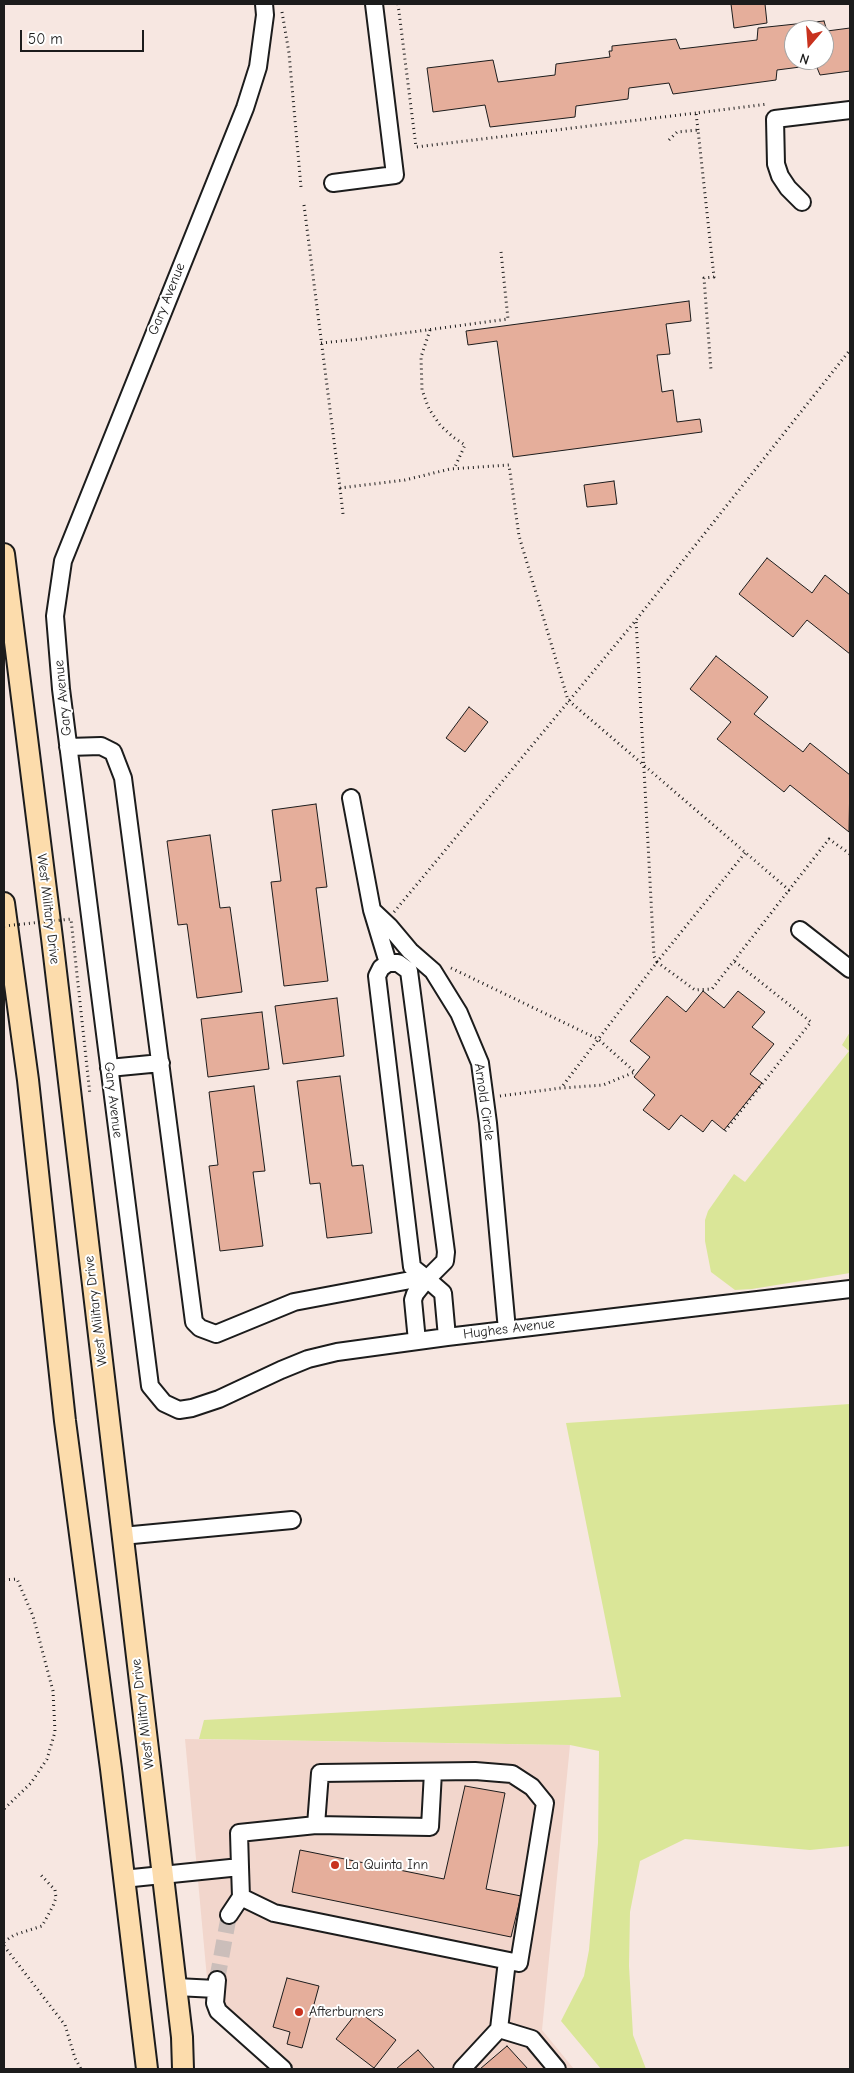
<!DOCTYPE html>
<style>
body{margin:0}
#map{position:relative;width:854px;height:2073px;overflow:hidden;background:#f7e7e1;font-family:"Comic Neue",sans-serif}
canvas{display:block}
.frame{position:absolute;inset:0;border:5px solid #1c1c1c;pointer-events:none}
.north{position:absolute;left:784px;top:20px;width:50px;height:50px;box-sizing:border-box;background:#fff;border:1px solid #a4a4a4;border-radius:50%;rotate:198deg;font-size:14px;font-weight:700;line-height:20px;text-align:center;color:#1c1c1c}
.north::after{content:'';display:block;margin:auto;width:18px;height:22px;background:#c8321e;clip-path:polygon(50% 0,100% 100%,50% 72%,0 100%)}
.scale{position:absolute;left:20px;top:30px;width:124px;height:22px;box-sizing:border-box;border:2px solid #1c1c1c;border-top:0;padding-left:6px;font-size:15px;line-height:18px;white-space:nowrap;color:#1c1c1c;-webkit-text-stroke:4px #fff;paint-order:stroke}
</style>
<div id="map">
<canvas width="854" height="2073"></canvas>
<div class="frame"></div>
<div class="north">N</div>
<div class="scale">50 m</div>
</div>
<script>
const ctx = document.querySelector('canvas').getContext('2d');
ctx.lineJoin = 'round';
function paint(path, color) {
  ctx.fillStyle = color;
  ctx.fill(path, 'evenodd');
}
function shape(rows) {
  const path = new Path2D();
  for (const r of rows) {
    path.moveTo(r[0], r[1]);
    for (let i = 2; i < r.length; i += 2) path.lineTo(r[i], r[i + 1]);
  }
  return path;
}
function strokePath(path, color, width, dash) {
  ctx.strokeStyle = color;
  ctx.lineWidth = width;
  ctx.lineCap = dash ? 'butt' : 'round';
  ctx.setLineDash(dash || []);
  ctx.stroke(path);
}
function write(font, color, halo, rows, align = 'center') {
  ctx.font = font + ' "Comic Neue",sans-serif';
  ctx.lineWidth = 4;
  ctx.setLineDash([]);
  ctx.textBaseline = 'middle';
  ctx.strokeStyle = halo;
  ctx.fillStyle = color;
  for (const [text, x, y, turn = 0] of rows) {
    ctx.save();
    ctx.translate(x, y);
    ctx.rotate((+turn || 0) * Math.PI / 180);
    ctx.textAlign = isNaN(turn) ? turn : align;
    if (halo) ctx.strokeText(text, 0, 0);
    ctx.fillText(text, 0, 0);
    ctx.restore();
  }
}
paint(shape([
 [185,1739,570,1745,542,2030,574,2069,273,2069,210,2011]
]), '#f2d6cc');
paint(shape([
 [850,1032,850,1273,752,1289,735,1290,711,1272,705,1241,705,1220,708,1211,734,1174,745,1182,849,1051,842,1045],
 [850,1404,850,1846,810,1850,685,1839,640,1861,630,1912,629,1966,633,2035,646,2069,601,2069,561,2021,584,1976,589,1950,598,1843,599,1751,570,1745,199,1739,204,1720,621,1697,566,1423]
]), '#dae698');
const building = shape([
 [731,4,765,4,767,23,734,28,731,4],
 [824,21,827,31,850,28,850,71,820,75,816,65,777,70,776,80,673,94,669,83,629,88,628,99,576,106,575,117,490,127,485,105,433,112,427,68,493,60,498,82,555,75,556,64,610,57,609,51,612,51,612,46,676,39,680,49,757,40,758,28,824,21],
 [794,30,824,30,824,60,794,60,794,30],
 [689,301,691,321,666,324,670,354,657,355,662,392,673,390,677,422,700,419,702,432,513,457,497,341,468,345,466,331,689,301],
 [614,481,617,504,587,507,584,485,614,481],
 [767,558,812,593,825,575,850,595,850,654,807,620,793,637,739,594,767,558],
 [716,656,768,697,754,714,803,752,810,743,850,775,849,832,790,785,784,792,717,739,731,722,690,689,716,656],
 [469,707,488,722,465,752,446,738,469,707],
 [316,804,327,887,316,888,328,981,284,986,271,882,281,881,272,810,316,804],
 [210,835,220,908,230,907,242,992,197,998,187,924,178,925,167,841,210,835],
 [703,991,724,1008,738,991,765,1012,752,1027,774,1044,750,1074,762,1083,724,1130,712,1120,703,1132,681,1115,669,1130,643,1110,655,1095,634,1077,650,1057,630,1041,667,996,686,1012,703,991],
 [337,998,344,1056,283,1064,275,1006,337,998],
 [262,1012,269,1069,208,1077,201,1019,262,1012],
 [340,1076,352,1166,363,1165,372,1233,327,1238,320,1183,310,1184,297,1081,340,1076],
 [254,1086,265,1171,253,1172,263,1246,220,1251,209,1166,218,1165,209,1092,254,1086],
 [465,1786,505,1793,486,1889,521,1896,511,1937,292,1892,300,1850,444,1879,465,1786],
 [287,1978,319,1986,302,2048,287,2044,290,2032,273,2027,287,1978],
 [358,2011,396,2040,374,2068,336,2039,358,2011],
 [507,2046,528,2069,480,2069,507,2046],
 [418,2050,435,2069,396,2069,418,2050]
]);
paint(building, '#e5ae9b');
strokePath(building, '#1c1c1c', 1);
strokePath(shape([
 [217,1980,229,1915]
]), '#cbbeba', 16, [16, 8]);
const minor = shape([
 [264,4,265,15,258,67,245,108,63,561,55,616,61,689,150,1386,164,1403,179,1410,192,1408,219,1399,281,1370,308,1359,337,1352,447,1337,850,1289],
 [333,183,395,175,374,4],
 [802,202,788,188,780,176,776,164,775,119,850,110],
 [68,747,101,746,113,752,123,778,194,1322,200,1328,216,1334,294,1302,416,1279,427,1279,445,1261,446,1252,409,971,398,963,388,963,381,968,377,976,412,1267,427,1279],
 [351,798,372,910,388,963],
 [372,910,389,926,410,951,433,971,459,1013,480,1063,488,1123,507,1330],
 [800,930,850,969],
 [109,1068,161,1063],
 [417,1341,413,1300,415,1294,427,1279,443,1293,447,1337],
 [122,1536,292,1520],
 [316,1825,430,1827,433,1772],
 [123,1879,240,1867,241,1897,274,1913,519,1963,545,1803,532,1787,512,1774,475,1771,320,1773,316,1825,239,1833,240,1867],
 [229,1915,241,1897],
 [217,1980,215,2003,218,2011,283,2069],
 [176,1987,216,1989],
 [499,2029,532,2039,557,2069],
 [462,2069,499,2029,507,1961]
]);
const major = shape([
 [4,554,52,938,182,2037,183,2069],
 [4,903,28,1080,65,1421,111,1769,147,2069]
]);
strokePath(minor, '#1c1c1c', 20);
strokePath(major, '#1c1c1c', 24);
strokePath(shape([
 [398,4,416,147,696,113],
 [282,12,289,53,301,187],
 [698,130,696,113,768,104],
 [669,140,677,132,698,130,714,277,704,278,711,370],
 [304,205,340,488,405,480,450,469,509,465,519,536,568,700,789,890,829,839,850,854],
 [430,330,421,357,422,390,429,409,440,425,453,437,465,445,454,469],
 [321,343,360,339,508,319,501,252],
 [340,488,343,514],
 [745,853,657,962,695,990,712,989,789,890],
 [394,912,636,620,850,350],
 [451,968,598,1039,635,1072,603,1085,562,1088],
 [500,1096,561,1088,657,962,654,956,636,620],
 [725,1131,811,1022,734,961],
 [4,1580,17,1579,33,1616,53,1691,55,1732,47,1759,31,1783,4,1809],
 [4,1942,14,1935,42,1926,53,1906,56,1898,55,1890,40,1874],
 [4,1946,65,2025,75,2058,81,2069]
]), '#1c1c1c', 3, [1, 4]);
strokePath(minor, '#fff', 16);
strokePath(major, '#fcdcac', 20);
strokePath(shape([
 [4,926,71,919,90,1095]
]), '#1c1c1c', 3, [1, 4]);
for (const [x, y, r, color] of [
 [335,1865,5,"#c8321e"],
 [299,2012,5,"#c8321e"]
]) {
  const dot = new Path2D();
  dot.arc(x, y, r, 0, 2 * Math.PI);
  ctx.fillStyle = color;
  ctx.fill(dot);
  strokePath(dot, '#fff', 2);
}
write('14px', '#1c1c1c', '#fff', [
 ["Gary Avenue",167,299,-68],
 ["Gary Avenue",63,698,-96],
 ["West Military Drive",48,909,83],
 ["Gary Avenue",113,1100,83],
 ["Arnold Circle",484,1102,82],
 ["West Military Drive",96,1311,-97],
 ["Hughes Avenue",509,1329,-7],
 ["West Military Drive",143,1714,-97]
]);
write('14px', '#1c1c1c', '#fff', [
 ["La Quinta Inn",345,1865],
 ["Afterburners",309,2012]
], 'left');
</script>
